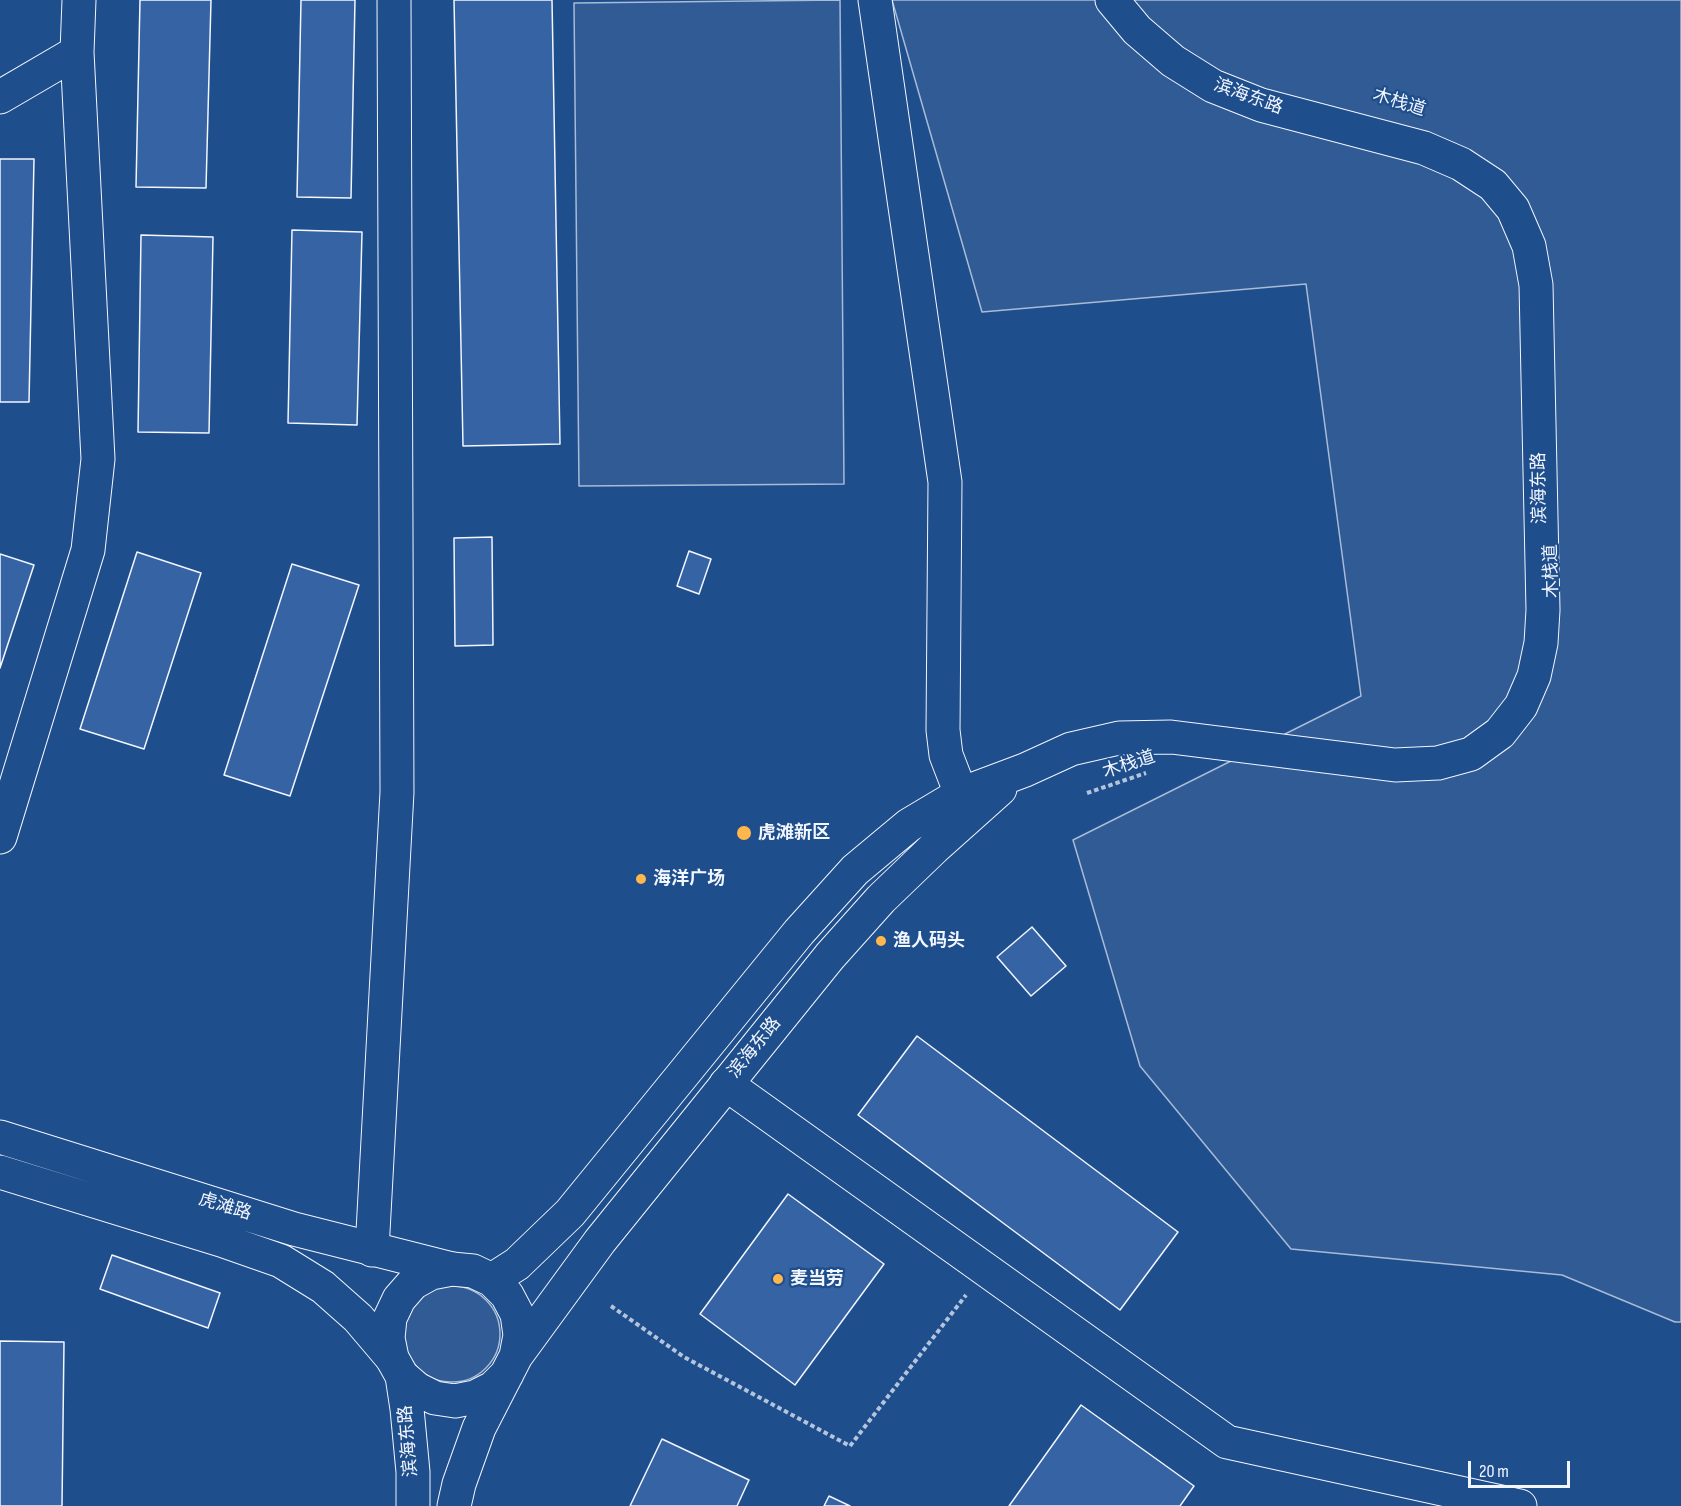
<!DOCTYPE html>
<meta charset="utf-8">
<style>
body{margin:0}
#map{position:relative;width:1681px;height:1506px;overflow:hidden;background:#1f4e8c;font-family:"Sofia Sans Condensed",sans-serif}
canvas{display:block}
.scale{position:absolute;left:1468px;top:1461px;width:102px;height:27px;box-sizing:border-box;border:3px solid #f2f6ff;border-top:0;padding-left:8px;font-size:18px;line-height:21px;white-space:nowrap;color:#f2f6ff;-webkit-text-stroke:4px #1f4e8c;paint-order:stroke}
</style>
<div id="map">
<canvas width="1681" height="1506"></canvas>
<div class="scale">20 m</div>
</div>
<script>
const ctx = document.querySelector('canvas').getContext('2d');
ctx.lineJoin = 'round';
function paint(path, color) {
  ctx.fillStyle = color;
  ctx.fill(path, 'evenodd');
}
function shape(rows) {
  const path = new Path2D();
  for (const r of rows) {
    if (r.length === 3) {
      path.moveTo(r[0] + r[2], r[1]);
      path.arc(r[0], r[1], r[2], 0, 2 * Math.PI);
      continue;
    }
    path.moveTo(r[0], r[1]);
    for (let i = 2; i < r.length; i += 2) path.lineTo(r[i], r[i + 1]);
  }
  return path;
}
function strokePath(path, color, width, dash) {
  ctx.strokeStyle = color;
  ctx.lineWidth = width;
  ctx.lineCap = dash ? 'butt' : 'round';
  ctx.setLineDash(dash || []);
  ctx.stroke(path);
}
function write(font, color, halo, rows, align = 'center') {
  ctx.font = font + ' "Sofia Sans Condensed","Noto Sans SC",sans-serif';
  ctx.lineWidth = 4.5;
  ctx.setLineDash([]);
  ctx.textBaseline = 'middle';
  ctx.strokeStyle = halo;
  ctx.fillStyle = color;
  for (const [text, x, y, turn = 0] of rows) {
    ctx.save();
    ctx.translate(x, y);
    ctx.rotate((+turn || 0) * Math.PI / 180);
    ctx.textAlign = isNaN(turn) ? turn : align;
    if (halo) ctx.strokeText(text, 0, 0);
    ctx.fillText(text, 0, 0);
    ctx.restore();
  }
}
const built = shape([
 [840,0,844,484,579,486,574,3,840,0],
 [892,0,1681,0,1681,1322,1675,1322,1562,1275,1291,1249,1140,1066,1073,840,1361,696,1306,284,982,312,892,0],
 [452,1334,48]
]);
paint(built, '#305b95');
strokePath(built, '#a8bbd7', 1.5);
const building = shape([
 [140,0,211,0,206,188,136,187,140,0],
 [301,0,355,0,351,198,297,197,301,0],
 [454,0,552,0,560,444,463,446,454,0],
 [0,159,34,159,29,402,0,402,0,159],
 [292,230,362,232,357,425,288,423,292,230],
 [141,235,213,237,209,433,138,432,141,235],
 [492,537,493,645,455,646,454,538,492,537],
 [689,551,711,559,699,594,677,586,689,551],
 [137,552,201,573,144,749,80,729,137,552],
 [0,554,34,565,0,668,0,554],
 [292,564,359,585,290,796,224,775,292,564],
 [1032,927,1066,966,1031,996,997,957,1032,927],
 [917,1036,1178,1232,1120,1310,858,1115,917,1036],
 [788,1194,884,1264,795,1385,700,1314,788,1194],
 [112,1255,220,1293,208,1328,100,1289,112,1255],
 [0,1341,64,1342,62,1506,0,1506,0,1341],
 [1081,1405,1194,1486,1180,1506,1009,1506,1081,1405],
 [662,1439,749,1480,737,1506,630,1506,662,1439],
 [829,1496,850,1506,824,1506,829,1496]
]);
paint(building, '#3563a3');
strokePath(building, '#f2f6ff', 1.5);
const minor = shape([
 [875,0,945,482,943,730,946,755,961,794,974,811],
 [0,97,77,52],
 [0,837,88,550,98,459,77,52,79,0],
 [726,1084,1227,1442,1520,1506],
 [372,1250,397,792,394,0]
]);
const major = shape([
 [0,1137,294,1229,452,1269],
 [0,1172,221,1240,281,1261,323,1287,358,1318,392,1358]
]);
const highway = shape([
 [492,1280,517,1264,570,1213,799,932,855,870,909,825,961,794,1025,770,1071,749,1119,738,1171,737,1395,765,1438,763,1471,754,1500,733,1521,706,1534,676,1541,643,1543,610,1536,285,1529,246,1513,209,1493,185,1461,164,1424,148,1261,105,1213,86,1173,61,1137,30,1112,0],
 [516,1356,600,1241,830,956,881,899,934,848,1000,789],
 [402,1376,407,1409,413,1472,413,1506],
 [454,1506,459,1484,479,1428,516,1356,520,1335,517,1314,507,1295,492,1280,473,1271,452,1269,431,1273,413,1283,399,1299,390,1318,388,1338,392,1358,402,1376,417,1389,435,1398,455,1401,475,1397,493,1388,507,1374]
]);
strokePath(minor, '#f2f6ff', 35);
strokePath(major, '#f2f6ff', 35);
strokePath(highway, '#f2f6ff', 35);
strokePath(shape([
 [1087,793,1146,773],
 [611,1306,684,1357,850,1446,966,1295]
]), '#b3c4dc', 4, [4.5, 3]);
strokePath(minor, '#1f4e8c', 33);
strokePath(major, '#1f4e8c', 33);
strokePath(highway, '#1f4e8c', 33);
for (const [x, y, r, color] of [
 [744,833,8,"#ffb74d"],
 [641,879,6,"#ffb74d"],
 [881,941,6,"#ffb74d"],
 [778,1279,6,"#ffb74d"]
]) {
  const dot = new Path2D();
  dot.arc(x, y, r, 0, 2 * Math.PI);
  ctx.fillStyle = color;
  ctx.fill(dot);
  strokePath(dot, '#1f4e8c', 2);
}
write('18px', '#f2f6ff', '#1f4e8c', [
 ["滨海东路",1248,97,20],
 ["木栈道",1399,103,18],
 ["滨海东路",1540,488,-91],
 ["木栈道",1552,571,-91],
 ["木栈道",1129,765,-18],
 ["滨海东路",755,1048,-51],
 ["虎滩路",225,1207,17],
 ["滨海东路",409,1441,-95]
]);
write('bold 18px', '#f2f6ff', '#1f4e8c', [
 ["虎滩新区",758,833],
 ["海洋广场",653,879],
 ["渔人码头",893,941],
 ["麦当劳",790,1279]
], 'left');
</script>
